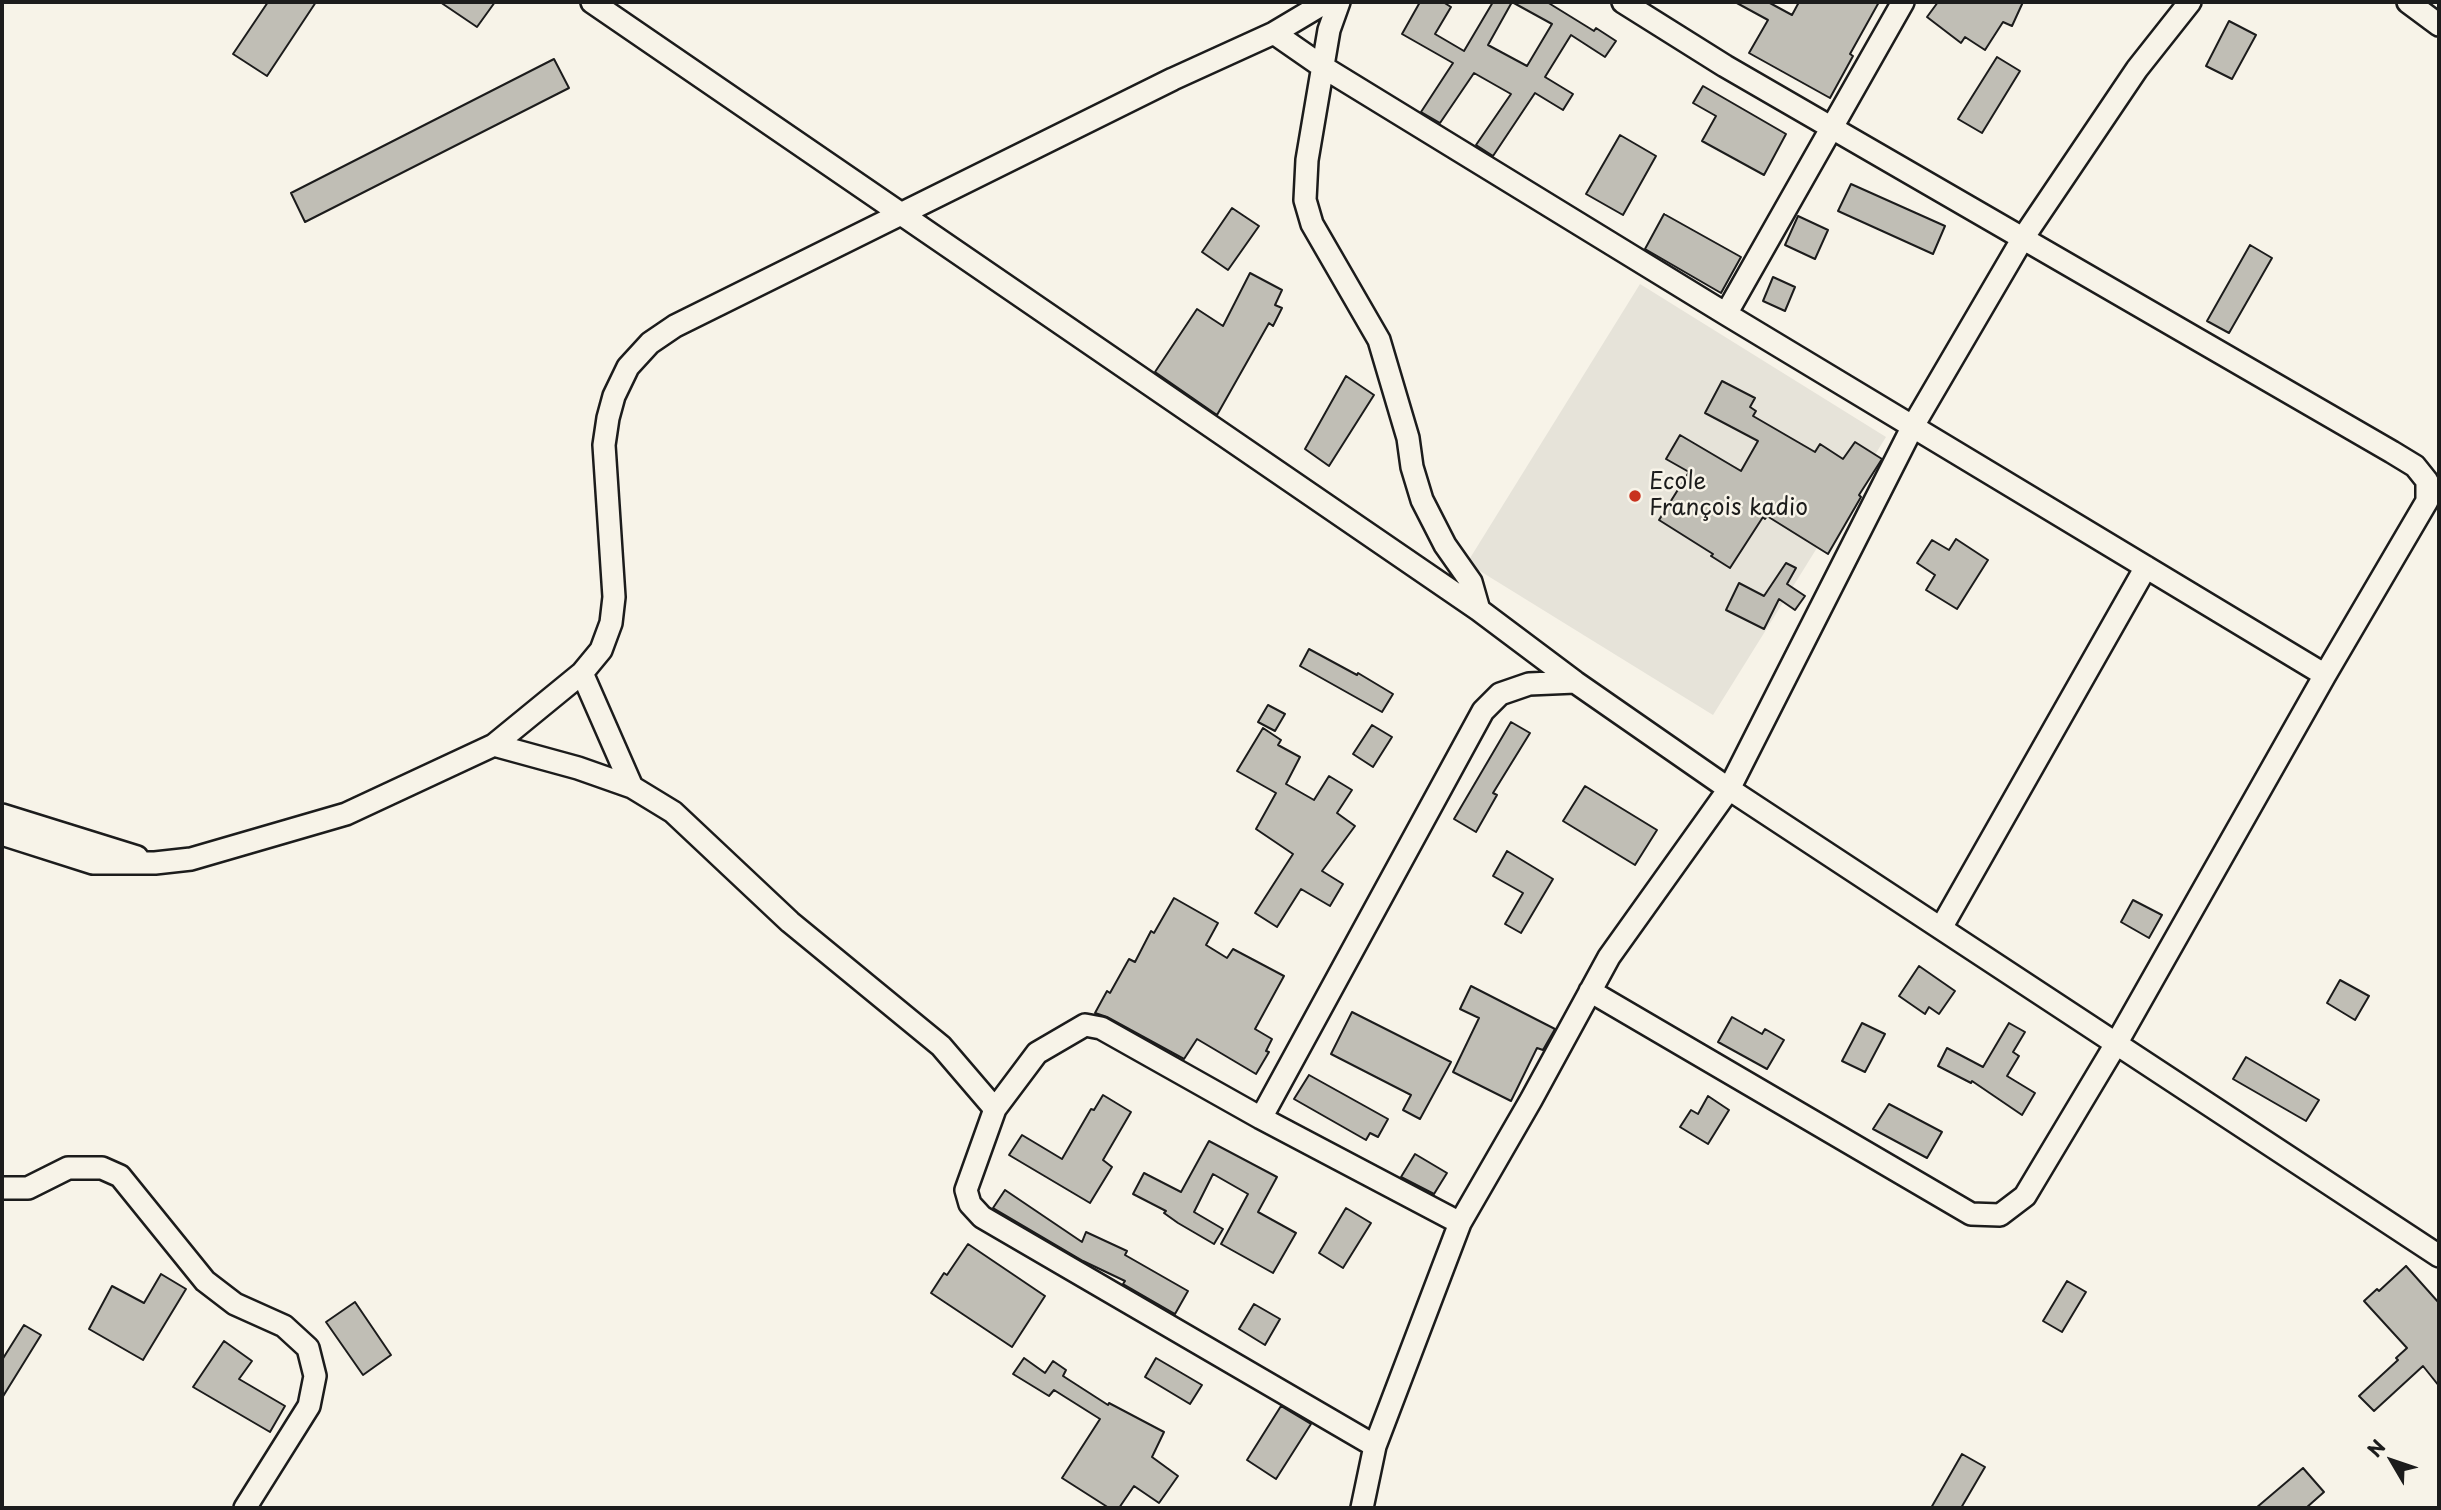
<!DOCTYPE html>
<meta charset="utf-8">
<style>
body{margin:0}
#map{position:relative;width:2441px;height:1510px;overflow:hidden;background:#f7f3e8;font-family:"Playpen Sans",sans-serif}
canvas{display:block}
.frame{position:absolute;inset:0;border:4px solid #1c1c1c;pointer-events:none}
.north{position:absolute;left:2357px;top:1426px;width:70px;height:70px;-webkit-text-stroke:5px #f7f3e8;paint-order:stroke;rotate:309deg;font-size:19px;font-weight:700;line-height:28px;text-align:center;color:#1c1c1c}
.north::after{content:'';display:block;margin:auto;width:24px;height:32px;background:#1c1c1c;clip-path:polygon(50% 0,100% 100%,50% 72%,0 100%)}
</style>
<div id="map">
<canvas width="2441" height="1510"></canvas>
<div class="frame"></div>
<div class="north">N</div>
</div>
<script>
const ctx = document.querySelector('canvas').getContext('2d');
ctx.lineJoin = 'round';
function paint(path, color) {
  ctx.fillStyle = color;
  ctx.fill(path, 'evenodd');
}
function shape(rows) {
  const path = new Path2D();
  for (const r of rows) {
    path.moveTo(r[0], r[1]);
    for (let i = 2; i < r.length; i += 2) path.lineTo(r[i], r[i + 1]);
  }
  return path;
}
function strokePath(path, color, width, dash) {
  ctx.strokeStyle = color;
  ctx.lineWidth = width;
  ctx.lineCap = dash ? 'butt' : 'round';
  ctx.setLineDash(dash || []);
  ctx.stroke(path);
}
function write(font, color, halo, rows, align = 'center') {
  ctx.font = font + ' "Playpen Sans",sans-serif';
  ctx.lineWidth = 5;
  ctx.setLineDash([]);
  ctx.textBaseline = 'middle';
  ctx.strokeStyle = halo;
  ctx.fillStyle = color;
  for (const [text, x, y, turn = 0] of rows) {
    ctx.save();
    ctx.translate(x, y);
    ctx.rotate((+turn || 0) * Math.PI / 180);
    ctx.textAlign = isNaN(turn) ? turn : align;
    if (halo) ctx.strokeText(text, 0, 0);
    ctx.fillText(text, 0, 0);
    ctx.restore();
  }
}
paint(shape([
 [1640,284,1886,437,1713,715,1467,563]
]), '#e6e3d9');
const building = shape([
 [268,2,316,2,267,76,233,54,268,2],
 [440,2,495,2,477,27,440,2],
 [1420,2,1443,2,1451,7,1435,34,1464,51,1493,2,1547,2,1594,31,1596,28,1616,41,1605,57,1571,35,1545,77,1573,94,1563,110,1535,93,1493,156,1476,145,1511,94,1474,73,1440,123,1421,112,1453,63,1402,34,1420,2],
 [1512,2,1552,24,1527,66,1488,45,1512,2],
 [1735,2,1768,2,1792,15,1799,2,1879,2,1850,54,1853,56,1830,98,1749,53,1768,20,1735,2],
 [1938,2,2023,2,2012,26,2003,22,1985,50,1965,37,1961,43,1927,17,1938,2],
 [2229,21,2256,35,2232,79,2206,66,2229,21],
 [1997,57,2020,71,1982,133,1958,119,1997,57],
 [554,59,569,88,305,222,291,193,554,59],
 [1703,86,1786,134,1764,175,1702,141,1716,116,1693,103,1703,86],
 [1620,135,1656,156,1623,215,1586,194,1620,135],
 [1851,184,1945,226,1933,254,1838,211,1851,184],
 [1232,208,1259,226,1228,270,1202,252,1232,208],
 [1664,214,1741,257,1721,293,1645,249,1664,214],
 [1798,216,1828,230,1815,259,1785,245,1798,216],
 [2250,245,2272,258,2229,333,2207,321,2250,245],
 [1250,273,1282,290,1275,305,1282,308,1273,326,1269,323,1217,415,1155,372,1197,309,1223,326,1250,273],
 [1773,277,1795,287,1785,311,1763,301,1773,277],
 [1346,376,1374,395,1329,466,1305,449,1346,376],
 [1722,381,1755,398,1750,407,1756,411,1753,416,1815,452,1820,444,1843,459,1855,442,1882,459,1859,495,1861,497,1828,554,1767,516,1765,519,1763,517,1730,568,1711,556,1713,554,1659,520,1689,472,1666,459,1680,435,1741,471,1758,441,1705,413,1722,381],
 [1956,539,1988,560,1957,609,1926,590,1935,575,1917,563,1932,540,1949,550,1956,539],
 [1786,563,1796,568,1787,584,1805,596,1795,610,1779,599,1764,629,1726,610,1739,583,1764,596,1786,563],
 [1309,649,1357,675,1358,673,1393,694,1382,712,1300,666,1309,649],
 [1268,705,1285,714,1275,731,1258,722,1268,705],
 [1511,722,1530,733,1493,793,1497,795,1476,832,1454,819,1511,722],
 [1372,725,1392,737,1373,767,1353,754,1372,725],
 [1263,728,1281,740,1278,745,1300,757,1286,784,1314,800,1329,776,1352,790,1337,813,1355,826,1322,871,1343,884,1330,906,1301,889,1277,927,1255,913,1293,854,1256,829,1276,793,1237,771,1263,728],
 [1585,786,1657,830,1635,865,1563,821,1585,786],
 [1507,851,1553,879,1521,933,1505,924,1523,893,1493,876,1507,851],
 [1174,898,1218,923,1206,945,1227,958,1233,949,1284,976,1255,1029,1272,1039,1266,1051,1269,1052,1256,1074,1197,1039,1184,1059,1107,1017,1095,1013,1107,991,1110,993,1129,959,1135,962,1151,931,1154,933,1174,898],
 [2133,900,2162,915,2149,938,2121,922,2133,900],
 [1919,966,1955,991,1939,1014,1929,1007,1925,1014,1899,996,1919,966],
 [2340,980,2369,996,2355,1020,2327,1003,2340,980],
 [1471,986,1555,1029,1543,1050,1537,1048,1511,1101,1453,1072,1479,1018,1460,1009,1471,986],
 [1352,1012,1451,1062,1420,1119,1403,1110,1411,1095,1331,1054,1352,1012],
 [1732,1017,1762,1034,1765,1029,1784,1040,1767,1069,1718,1042,1732,1017],
 [1862,1023,1885,1034,1865,1072,1842,1061,1862,1023],
 [2009,1023,2025,1032,2013,1052,2019,1056,2007,1076,2035,1093,2022,1115,1972,1081,1971,1083,1938,1066,1947,1048,1983,1067,2009,1023],
 [2246,1057,2319,1100,2306,1121,2233,1079,2246,1057],
 [1309,1075,1388,1119,1378,1137,1370,1133,1366,1140,1294,1099,1309,1075],
 [1103,1095,1131,1112,1103,1160,1112,1167,1090,1203,1009,1155,1022,1135,1062,1159,1091,1109,1094,1110,1103,1095],
 [1708,1096,1729,1110,1708,1144,1680,1127,1691,1110,1698,1114,1708,1096],
 [1889,1104,1942,1132,1927,1158,1873,1129,1889,1104],
 [1209,1141,1277,1177,1258,1212,1296,1233,1273,1273,1221,1244,1248,1194,1213,1174,1194,1212,1223,1229,1214,1244,1178,1223,1164,1213,1166,1211,1133,1194,1144,1173,1181,1192,1209,1141],
 [1415,1154,1447,1173,1434,1194,1401,1177,1415,1154],
 [1005,1190,1082,1242,1086,1232,1127,1251,1125,1255,1188,1291,1175,1314,1123,1284,1125,1281,1083,1261,993,1208,1005,1190],
 [1346,1208,1371,1223,1343,1268,1319,1253,1346,1208],
 [968,1244,1045,1296,1012,1347,931,1293,944,1273,947,1275,968,1244],
 [2406,1266,2439,1303,2439,1386,2423,1366,2374,1411,2359,1396,2398,1360,2396,1358,2407,1348,2364,1301,2377,1289,2379,1291,2406,1266],
 [161,1274,186,1289,143,1360,89,1329,112,1286,144,1303,161,1274],
 [2067,1281,2086,1292,2062,1332,2043,1321,2067,1281],
 [355,1302,391,1355,363,1375,326,1322,355,1302],
 [1254,1304,1280,1319,1265,1345,1239,1329,1254,1304],
 [24,1325,41,1335,2,1398,2,1360,24,1325],
 [224,1341,252,1361,239,1379,285,1406,270,1432,193,1387,224,1341],
 [1024,1358,1045,1373,1053,1361,1066,1370,1063,1376,1108,1405,1109,1403,1164,1432,1152,1457,1178,1476,1159,1503,1134,1486,1119,1508,1109,1508,1062,1478,1100,1419,1054,1390,1049,1396,1013,1374,1024,1358],
 [1156,1358,1202,1385,1190,1404,1145,1377,1156,1358],
 [1281,1406,1311,1424,1276,1479,1247,1460,1281,1406],
 [1962,1454,1985,1467,1961,1508,1931,1508,1962,1454],
 [2303,1468,2324,1492,2306,1508,2256,1508,2303,1468]
]);
paint(building, '#c0beb5');
strokePath(building, '#1c1c1c', 2);
const minor = shape([
 [592,2,1479,610,1575,682,1729,789,2439,1256],
 [1339,2,1329,30,1307,160,1305,200,1312,224,1379,340,1408,438,1412,467,1422,500,1445,545,1471,582,1479,610],
 [2408,2,2439,25],
 [1274,33,1323,67,1726,314,2325,675],
 [1726,314,1903,2],
 [582,673,632,787],
 [494,745,578,768,632,787,673,812,790,922,941,1046,995,1109],
 [2,815,137,857],
 [2,834,93,863,155,863,191,859,346,814,494,745,582,673,601,650,611,623,614,597,604,445,608,418,614,396,628,367,650,343,675,326,1173,79,1274,33,1326,2],
 [1941,928,2146,567],
 [1590,991,1971,1214,2000,1215,2025,1196,2116,1044,2325,675,2427,501,2427,481,2415,466,2392,452,1725,66,1623,2],
 [1261,1118,1483,711,1500,694,1529,684,1575,682],
 [2,1188,28,1188,68,1168,102,1168,120,1176,205,1281,235,1304,284,1326,308,1348,315,1376,309,1406,245,1508],
 [1375,1446,982,1217,970,1204,966,1190,995,1109,1037,1053,1085,1025,1101,1028,1261,1118,1460,1223],
 [1362,1508,1375,1446,1460,1223,1531,1100,1609,957,1729,789,1913,426,2023,238,2137,69,2190,2]
]);
strokePath(minor, '#1c1c1c', 26);
strokePath(minor, '#f7f3e8', 21);
for (const [x, y, r, color] of [
 [1635,496,7,"#c8321e"]
]) {
  const dot = new Path2D();
  dot.arc(x, y, r, 0, 2 * Math.PI);
  ctx.fillStyle = color;
  ctx.fill(dot);
  strokePath(dot, '#f7f3e8', 2.5);
}
write('23px', '#1c1c1c', '#f7f3e8', [
 ["Ecole",1649,483],
 ["François kadio",1649,509]
], 'left');
</script>
